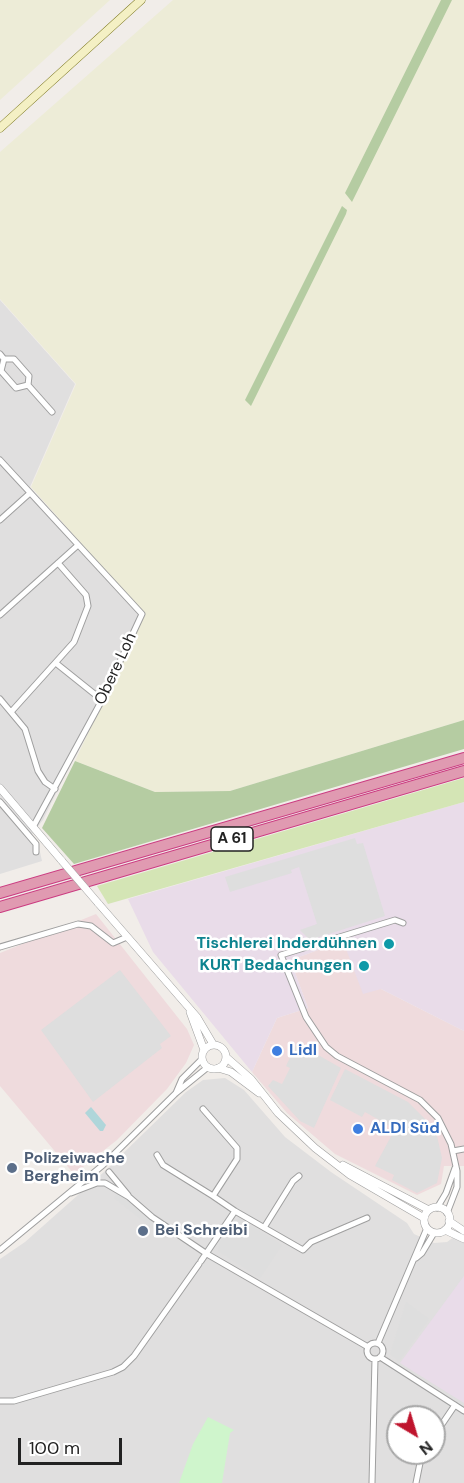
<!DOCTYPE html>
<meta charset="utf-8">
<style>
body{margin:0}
#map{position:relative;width:464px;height:1483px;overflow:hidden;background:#f1ede9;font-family:"DM Sans",sans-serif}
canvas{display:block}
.north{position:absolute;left:386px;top:1405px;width:60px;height:60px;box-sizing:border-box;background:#fff;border:2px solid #a7a7a7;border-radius:50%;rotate:142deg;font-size:16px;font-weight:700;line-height:24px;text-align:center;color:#222}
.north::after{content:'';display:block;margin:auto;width:21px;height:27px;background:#bf142d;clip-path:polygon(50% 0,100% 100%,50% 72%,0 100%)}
.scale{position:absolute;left:18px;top:1438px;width:104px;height:27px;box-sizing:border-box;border:3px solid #222;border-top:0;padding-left:8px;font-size:18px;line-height:21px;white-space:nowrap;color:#222;-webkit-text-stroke:4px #fff;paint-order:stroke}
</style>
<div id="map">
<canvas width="464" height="1483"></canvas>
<div class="north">N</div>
<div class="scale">100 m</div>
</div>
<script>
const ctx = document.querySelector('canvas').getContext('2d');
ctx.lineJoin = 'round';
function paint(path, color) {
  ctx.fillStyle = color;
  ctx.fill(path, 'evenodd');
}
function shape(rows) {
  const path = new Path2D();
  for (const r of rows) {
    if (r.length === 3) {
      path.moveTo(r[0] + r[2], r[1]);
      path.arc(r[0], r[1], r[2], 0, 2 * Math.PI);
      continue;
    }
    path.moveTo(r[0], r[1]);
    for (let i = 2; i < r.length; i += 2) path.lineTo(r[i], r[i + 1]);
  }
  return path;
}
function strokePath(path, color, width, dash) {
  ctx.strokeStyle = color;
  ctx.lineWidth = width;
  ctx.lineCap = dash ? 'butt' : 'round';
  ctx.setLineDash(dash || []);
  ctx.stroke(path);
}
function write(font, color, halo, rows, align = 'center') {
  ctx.font = font + ' "DM Sans",sans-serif';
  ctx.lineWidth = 5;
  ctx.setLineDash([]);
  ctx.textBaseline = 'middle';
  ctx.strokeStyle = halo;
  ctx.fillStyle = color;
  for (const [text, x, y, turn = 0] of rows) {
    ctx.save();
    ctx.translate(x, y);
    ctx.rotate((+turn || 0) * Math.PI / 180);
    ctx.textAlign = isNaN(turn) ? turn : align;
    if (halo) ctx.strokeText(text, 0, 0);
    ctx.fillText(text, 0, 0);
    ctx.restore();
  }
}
paint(shape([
 [0,300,75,384,30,487,144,613,43,820,29,838,40,852,42,861,0,874],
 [225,1078,244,1090,285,1137,331,1172,407,1223,414,1234,434,1243,447,1242,454,1237,464,1243,464,1483,0,1483,0,1259,25,1242,105,1171,186,1092,203,1080],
 [398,1417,434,1417,434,1453,398,1453]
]), '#e0dfdf');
paint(shape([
 [96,914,187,1029,194,1045,186,1063,167,1089,117,1140,74,1174,0,1086,0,953],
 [343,941,381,989,464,1031,464,1166,444,1166,441,1184,417,1195,335,1154,287,1113,252,1072,277,1018,308,1008,293,967,299,957]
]), '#efdbdd');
paint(shape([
 [464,802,464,1031,381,989,363,994,343,941,299,957,293,967,308,1008,277,1018,252,1072,153,952,128,899],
 [464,1276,464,1403,400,1363]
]), '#e9dce9');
paint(shape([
 [0,0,110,0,0,100],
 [173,0,464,0,464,720,230,791,155,792,75,761,144,614,31,487,76,384,0,299,0,152]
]), '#edecd7');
paint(shape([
 [464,778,464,802,108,904,97,886]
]), '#d4e5b5');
paint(shape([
 [441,0,452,0,352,202,345,193],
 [342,206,347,210,346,214,251,406,245,400],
 [464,720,464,749,74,864,42,828,75,761,155,792,230,791]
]), '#b5cca2');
paint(shape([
 [208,1417,234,1430,230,1433,222,1483,179,1483,193,1444]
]), '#cff5cc');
paint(shape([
 [355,838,357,844,363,843,385,916,310,940,300,930,317,924,299,867,291,870,292,873,230,892,225,877],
 [120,970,171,1036,160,1044,162,1048,93,1102,41,1030],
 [297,1043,341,1068,314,1128,300,1121,268,1086,273,1080,282,1084,290,1068,286,1066],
 [345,1069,408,1102,431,1125,437,1136,442,1158,437,1183,417,1193,392,1180,394,1175,375,1166,395,1129,365,1112,362,1117,330,1100],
 [118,1193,169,1234,166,1239,114,1198],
 [239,1218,282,1245,260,1278,218,1251,219,1243,234,1220],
 [406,1302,429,1319,399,1361,390,1354]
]), '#dedede');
paint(shape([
 [91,1107,106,1125,103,1131,100,1131,85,1113]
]), '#afd6da');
const minor = shape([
 [0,354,4,359,14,359,29,376,28,385,52,412],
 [4,359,1,371,16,388,28,385],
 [0,460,142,614,102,700,33,827],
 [0,520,30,493],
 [0,615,78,545],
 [57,664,102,700],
 [0,699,25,729,38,771,45,782,55,789],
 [11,712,74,642,88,606,86,595,58,563],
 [0,802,36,844,36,852],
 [403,923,395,920,281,955,306,1017,326,1047,337,1056,420,1100,438,1118,451,1144,457,1171,457,1187,447,1213],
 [0,947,78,924,91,926,113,943,127,937],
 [176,1093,182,1079,202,1059],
 [203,1109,237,1148,237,1159,213,1196,235,1211,303,1250,311,1242,367,1218],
 [453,1151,464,1149],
 [157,1155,163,1165,213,1196],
 [109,1172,128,1195],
 [71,1193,97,1183,105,1183,129,1197,152,1217,207,1254,368,1347],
 [437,1208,446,1193,455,1168],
 [265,1226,293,1181,299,1176],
 [0,1250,103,1165,176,1093,208,1067],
 [416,1258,422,1253,434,1233],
 [201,1261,235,1211],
 [378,1343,427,1228],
 [375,1351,8],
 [380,1357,464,1411],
 [0,1401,14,1401,113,1372,123,1367,134,1356,199,1264],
 [434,1436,455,1405],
 [372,1483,375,1359],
 [416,1483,422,1453]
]);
const tertiary = shape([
 [0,788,62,861],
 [98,903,197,1017,213,1044],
 [190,1012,204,1050],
 [214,1057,12],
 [226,1057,251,1079,278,1113,315,1148,350,1175,424,1218],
 [218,1068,231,1072,259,1093],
 [343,1165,429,1210],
 [437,1220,13],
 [449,1221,464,1231],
 [445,1230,464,1239]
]);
const secondary = shape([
 [0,128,141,0]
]);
const motorway = shape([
 [0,893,464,758],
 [0,907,464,771]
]);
strokePath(minor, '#9f9f9f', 7);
strokePath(tertiary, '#9f9f9f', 8);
strokePath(secondary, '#716d10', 9);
strokePath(motorway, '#cb3b81', 12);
strokePath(minor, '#fff', 5);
strokePath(tertiary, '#fff', 7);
strokePath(secondary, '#f4f0c4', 8);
strokePath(motorway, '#e09ab1', 10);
const tertiaryBridge = shape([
 [62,861,98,903]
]);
strokePath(tertiaryBridge, '#9f9f9f', 8, []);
strokePath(tertiaryBridge, '#fff', 7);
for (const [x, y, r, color] of [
 [389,944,6,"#0f9aa8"],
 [364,966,6,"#0f9aa8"],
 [277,1051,6,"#3f7fe0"],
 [358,1129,6,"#3f7fe0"],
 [12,1168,6,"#5c6f8a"],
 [143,1231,6,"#5c6f8a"]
]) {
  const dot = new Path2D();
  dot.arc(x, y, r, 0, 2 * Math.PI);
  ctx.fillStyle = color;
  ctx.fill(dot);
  strokePath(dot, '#fff', 2);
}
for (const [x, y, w] of [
 [232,839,42]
]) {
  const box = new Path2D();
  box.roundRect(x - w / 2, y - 12, w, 24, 4.5);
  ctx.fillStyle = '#fff';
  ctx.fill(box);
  strokePath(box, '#222', 1.5);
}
write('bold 15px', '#222', null, [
 ["A 61",232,839]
]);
write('16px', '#222', '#fff', [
 ["Obere Loh",116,669,-65]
]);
write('bold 16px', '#0d838f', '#fff', [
 ["Tischlerei Inderdühnen",377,944],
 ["KURT Bedachungen",352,966]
], 'right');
write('bold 16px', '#366cbe', '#fff', [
 ["Lidl",289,1051],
 ["ALDI Süd",370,1129]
], 'left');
write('bold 16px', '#4e5e75', '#fff', [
 ["Polizeiwache",24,1159],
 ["Bergheim",24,1177],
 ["Bei Schreibi",155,1231]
], 'left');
</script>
